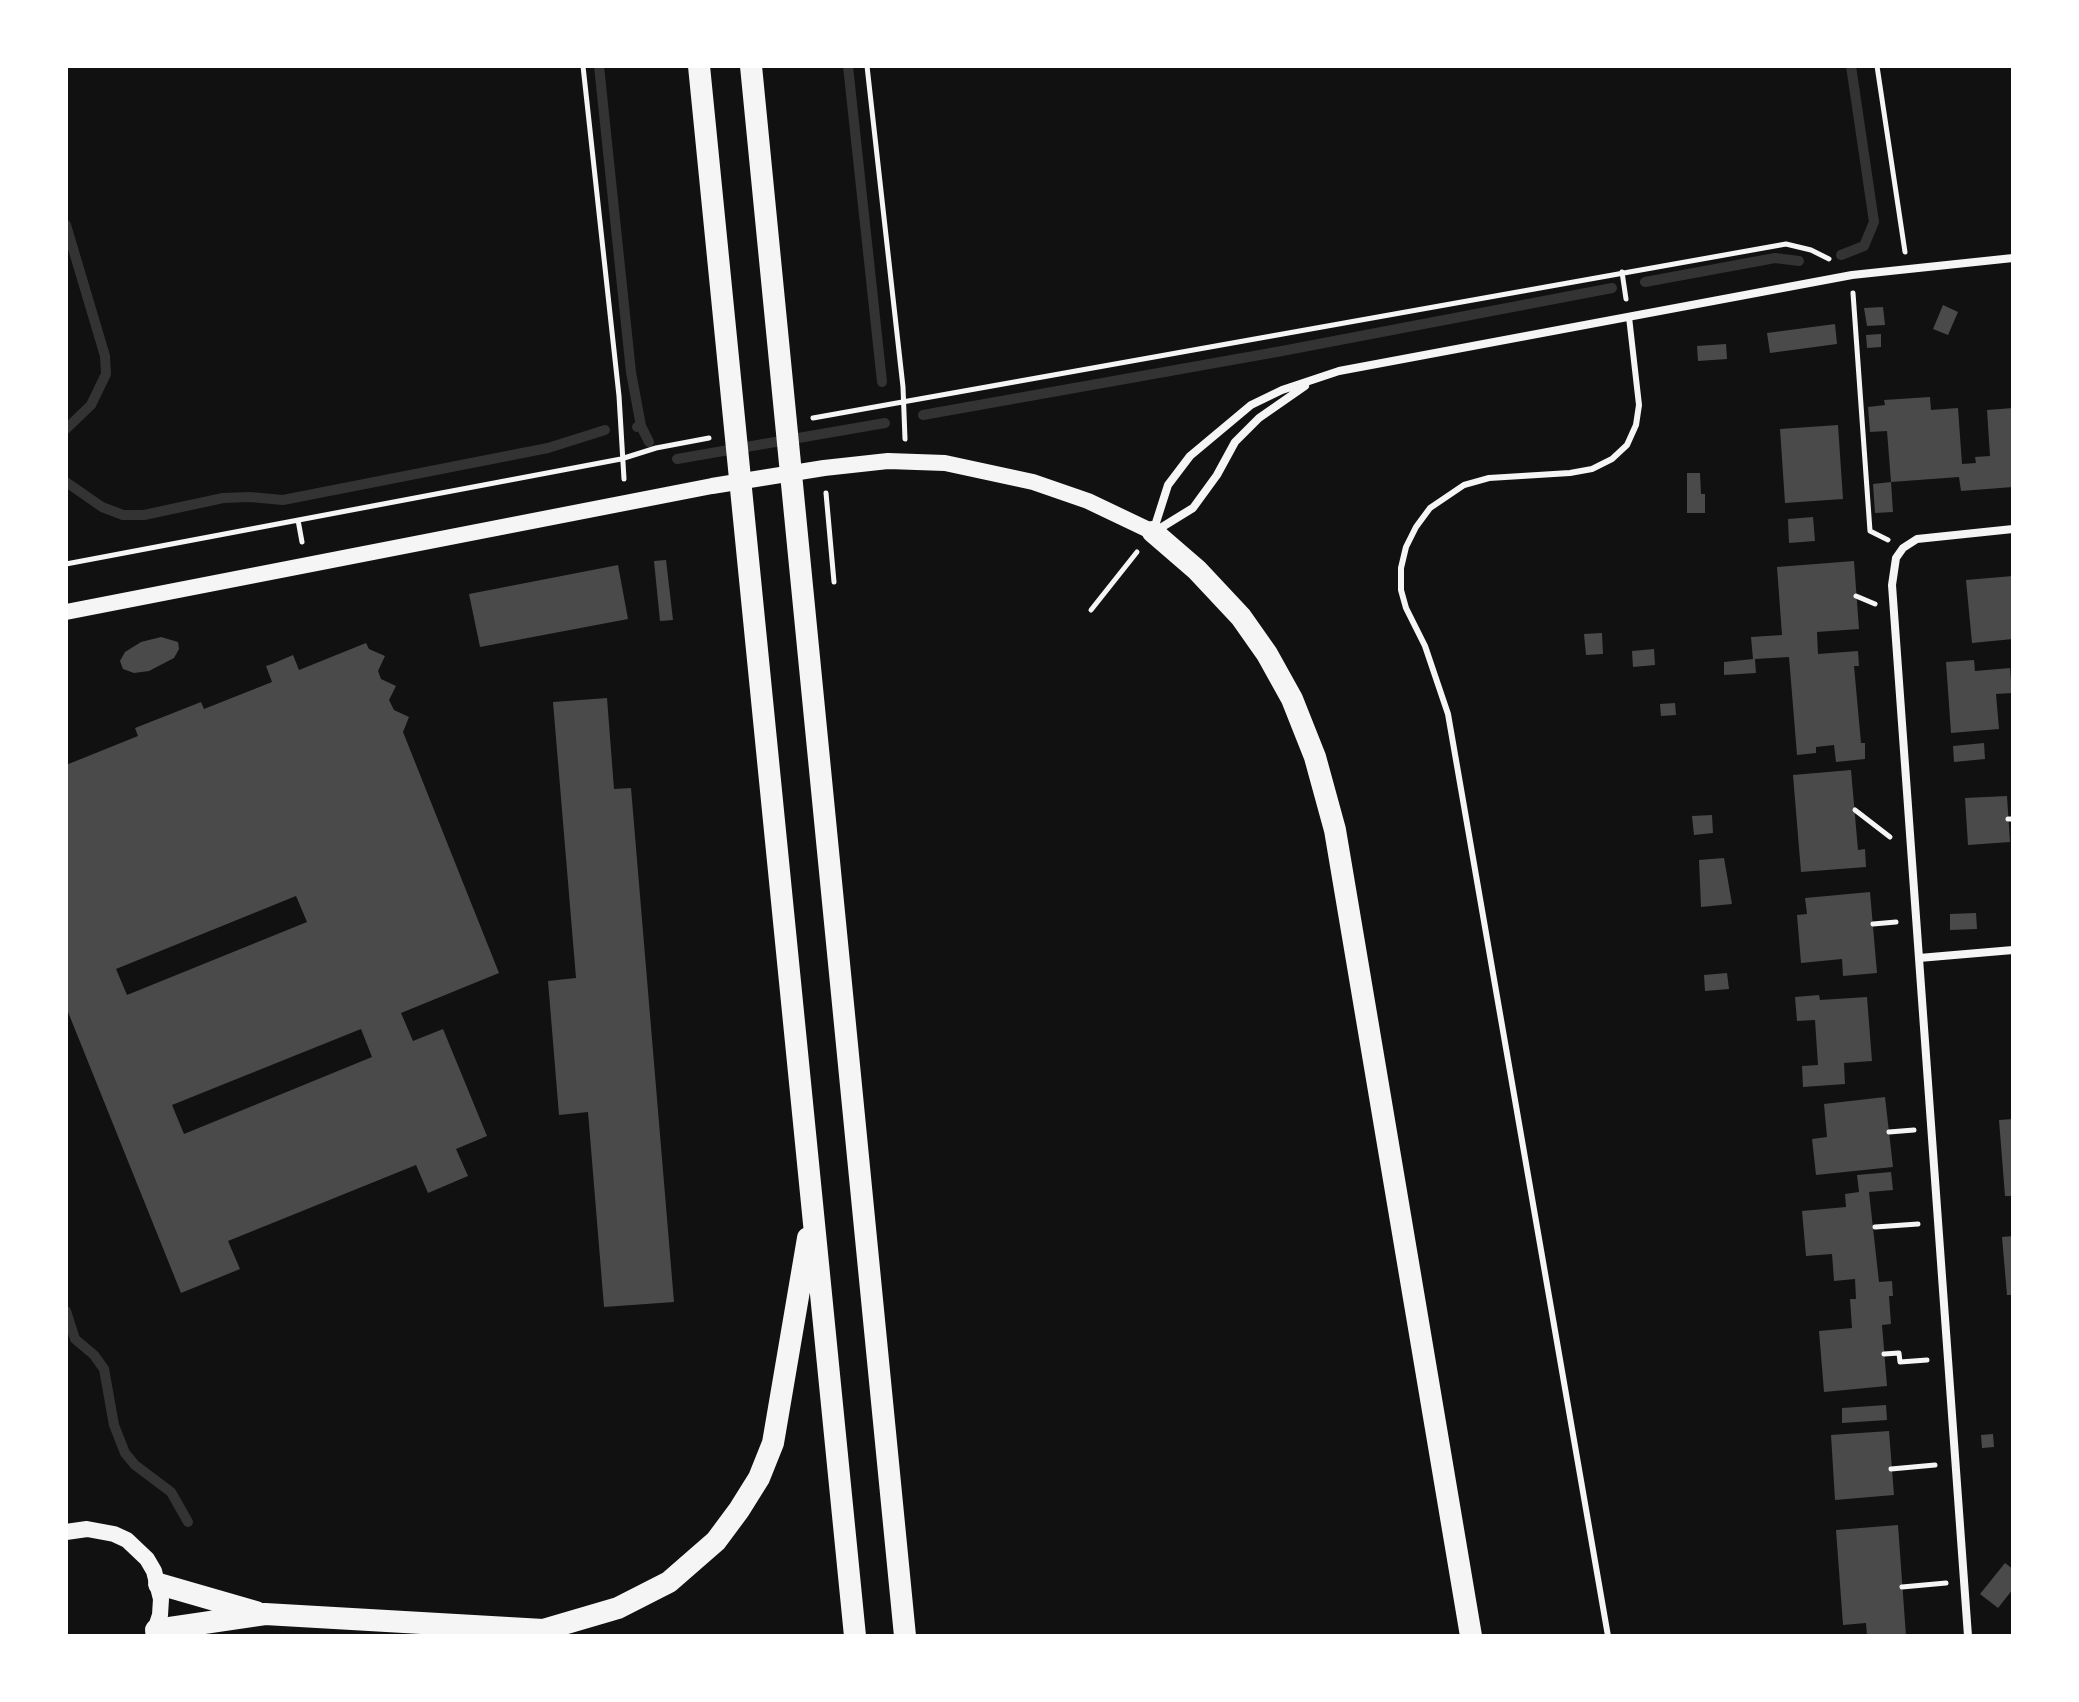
<!DOCTYPE html>
<style>
body{margin:0}
#map{position:relative;width:2079px;height:1702px;overflow:hidden;background:#111;font-family:Montserrat,sans-serif}
canvas{display:block}
.frame{position:absolute;inset:0;border:68px solid #fff;pointer-events:none}
</style>
<div id="map">
<canvas width="2079" height="1702"></canvas>
<div class="frame"></div>
</div>
<script>
const ctx = document.querySelector('canvas').getContext('2d');
ctx.lineJoin = 'round';
function shape(rows) {
  const path = new Path2D();
  for (const r of rows) {
    path.moveTo(r[0], r[1]);
    for (let i = 2; i < r.length; i += 2) path.lineTo(r[i], r[i + 1]);
  }
  return path;
}
function strokePath(path, color, width, dash) {
  ctx.strokeStyle = color;
  ctx.lineWidth = width;
  ctx.lineCap = dash ? 'butt' : 'round';
  ctx.setLineDash(dash || []);
  ctx.stroke(path);
}
function paint(path, color) {
  ctx.fillStyle = color;
  ctx.fill(path, 'evenodd');
}
strokePath(shape([
 [599,66,631,372,641,426],
 [848,66,882,382],
 [66,225,105,356,106,374,91,405,66,429],
 [1841,255,1864,246,1874,222,1851,66],
 [1645,282,1775,258,1799,261],
 [923,415,1282,351,1612,288],
 [637,427,641,426,649,442],
 [677,459,885,423],
 [66,482,102,507,123,515,144,515,223,498,250,497,283,500,548,448,605,430],
 [66,1311,75,1339,94,1355,104,1369,114,1425,125,1453,135,1465,171,1492,188,1522]
]), '#333', 10);
paint(shape([
 [1943,305,1958,312,1948,335,1933,329],
 [1883,307,1885,325,1867,326,1864,308],
 [1835,324,1837,344,1770,353,1767,333],
 [1881,334,1881,347,1867,348,1866,335],
 [1726,344,1727,359,1698,361,1697,346],
 [1930,397,1931,410,1958,408,1962,464,1976,463,1975,457,1990,456,1987,410,2013,408,2013,487,1961,491,1959,477,1891,482,1893,512,1875,513,1873,484,1891,482,1887,431,1870,432,1868,407,1885,405,1884,400],
 [1838,425,1843,499,1785,503,1780,429],
 [1687,473,1700,473,1701,494,1705,494,1705,513,1687,513],
 [1813,517,1815,541,1789,543,1788,519],
 [666,560,673,620,660,621,654,561],
 [1854,561,1859,629,1817,632,1818,654,1858,651,1859,666,1854,666,1861,743,1865,743,1865,759,1836,762,1834,745,1816,747,1816,753,1797,755,1789,657,1755,659,1756,673,1724,675,1724,662,1753,659,1751,637,1782,635,1777,567],
 [618,565,628,619,480,647,469,594],
 [2013,576,2013,639,1972,643,1966,580],
 [1602,633,1603,654,1586,655,1584,634],
 [161,637,178,642,179,649,174,658,149,671,134,673,123,669,120,661,125,652,141,642],
 [366,643,369,649,385,656,378,671,381,679,396,686,389,700,394,710,409,717,403,732,499,973,401,1013,413,1041,443,1029,487,1136,456,1149,468,1176,428,1193,416,1165,228,1241,240,1269,181,1293,66,1007,66,765,138,736,135,728,201,702,204,709,272,682,266,666,272,664,293,655,299,670],
 [296,896,307,922,127,995,116,969],
 [361,1029,372,1057,184,1134,172,1105],
 [1654,649,1655,665,1633,667,1632,651],
 [1974,660,1975,671,2010,668,2012,693,1996,694,1999,729,1951,733,1946,662],
 [607,698,614,789,631,788,674,1302,604,1307,588,1112,559,1115,548,981,576,978,553,702],
 [1675,703,1676,715,1661,716,1660,704],
 [1984,743,1985,759,1954,762,1953,746],
 [1851,770,1858,850,1865,849,1866,867,1801,872,1793,775],
 [2007,796,2010,842,1968,845,1965,798],
 [1712,815,1713,833,1694,835,1692,816],
 [1724,858,1732,904,1701,907,1699,860],
 [1870,892,1877,973,1843,976,1842,959,1801,963,1797,915,1807,914,1805,898],
 [1976,913,1977,929,1950,930,1950,914],
 [1727,973,1729,989,1705,991,1704,975],
 [1819,995,1820,1000,1867,997,1872,1061,1844,1063,1845,1084,1803,1087,1802,1066,1818,1065,1815,1020,1797,1021,1795,997],
 [1885,1097,1893,1167,1816,1175,1812,1139,1827,1137,1824,1104],
 [2013,1119,2013,1196,2005,1196,1999,1120],
 [1891,1172,1893,1190,1869,1192,1879,1282,1892,1281,1893,1296,1889,1296,1891,1324,1882,1325,1887,1386,1824,1392,1819,1331,1852,1328,1850,1299,1856,1299,1855,1279,1834,1281,1832,1254,1806,1256,1802,1211,1846,1207,1845,1194,1859,1192,1857,1175],
 [2013,1236,2013,1295,2007,1295,2002,1237],
 [1886,1405,1887,1420,1842,1423,1842,1408],
 [1889,1431,1894,1495,1835,1500,1831,1435],
 [1993,1434,1994,1447,1982,1448,1981,1435],
 [1898,1525,1906,1636,1867,1636,1866,1623,1843,1625,1836,1530],
 [2005,1563,2013,1569,2013,1589,1998,1608,1980,1594]
]), '#4a4a4a');
strokePath(shape([
 [583,66,619,396,624,479],
 [867,66,903,387,905,439],
 [1877,66,1905,252],
 [1622,272,1626,299],
 [1853,293,1870,531,1888,540],
 [813,418,1786,244,1811,250,1829,259],
 [826,493,834,582],
 [298,520,302,542],
 [66,564,621,459,656,448,709,438],
 [1856,596,1875,604],
 [1091,610,1137,552],
 [1855,810,1890,837],
 [2008,819,2013,819],
 [1873,924,1896,922],
 [1889,1132,1914,1130],
 [1875,1227,1918,1224],
 [1884,1354,1899,1353,1900,1362,1927,1360],
 [1891,1469,1935,1465],
 [1902,1587,1946,1583]
]), '#f5f5f5', 5);
strokePath(shape([
 [1608,1636,1448,714,1425,646,1406,608,1401,590,1401,568,1406,547,1416,527,1430,508,1464,485,1489,478,1570,473,1592,469,1612,459,1627,445,1636,425,1639,405,1629,317]
]), '#f5f5f5', 6);
strokePath(shape([
 [1153,532,1168,485,1190,456,1251,405,1282,390,1339,371,1852,275,2013,258],
 [1154,532,1193,508,1217,475,1235,442,1259,418,1305,386],
 [1919,958,2013,950],
 [1968,1636,1892,585,1896,558,1903,548,1917,539,2013,529]
]), '#f5f5f5', 8);
strokePath(shape([
 [66,612,712,486,824,468,888,461,945,463,1033,482,1088,501,1153,532],
 [66,1532,87,1529,114,1534,127,1540,147,1559,154,1571,161,1599,160,1615,153,1636]
]), '#f5f5f5', 16);
strokePath(shape([
 [699,66,855,1636],
 [751,66,905,1636],
 [1153,532,1197,570,1241,617,1267,654,1292,699,1315,757,1335,830,1471,1636],
 [159,1584,256,1612],
 [156,1630,265,1614,543,1630,558,1633],
 [543,1630,618,1608,669,1582,716,1541,739,1510,759,1478,773,1443,808,1238]
]), '#f5f5f5', 22);
</script>
